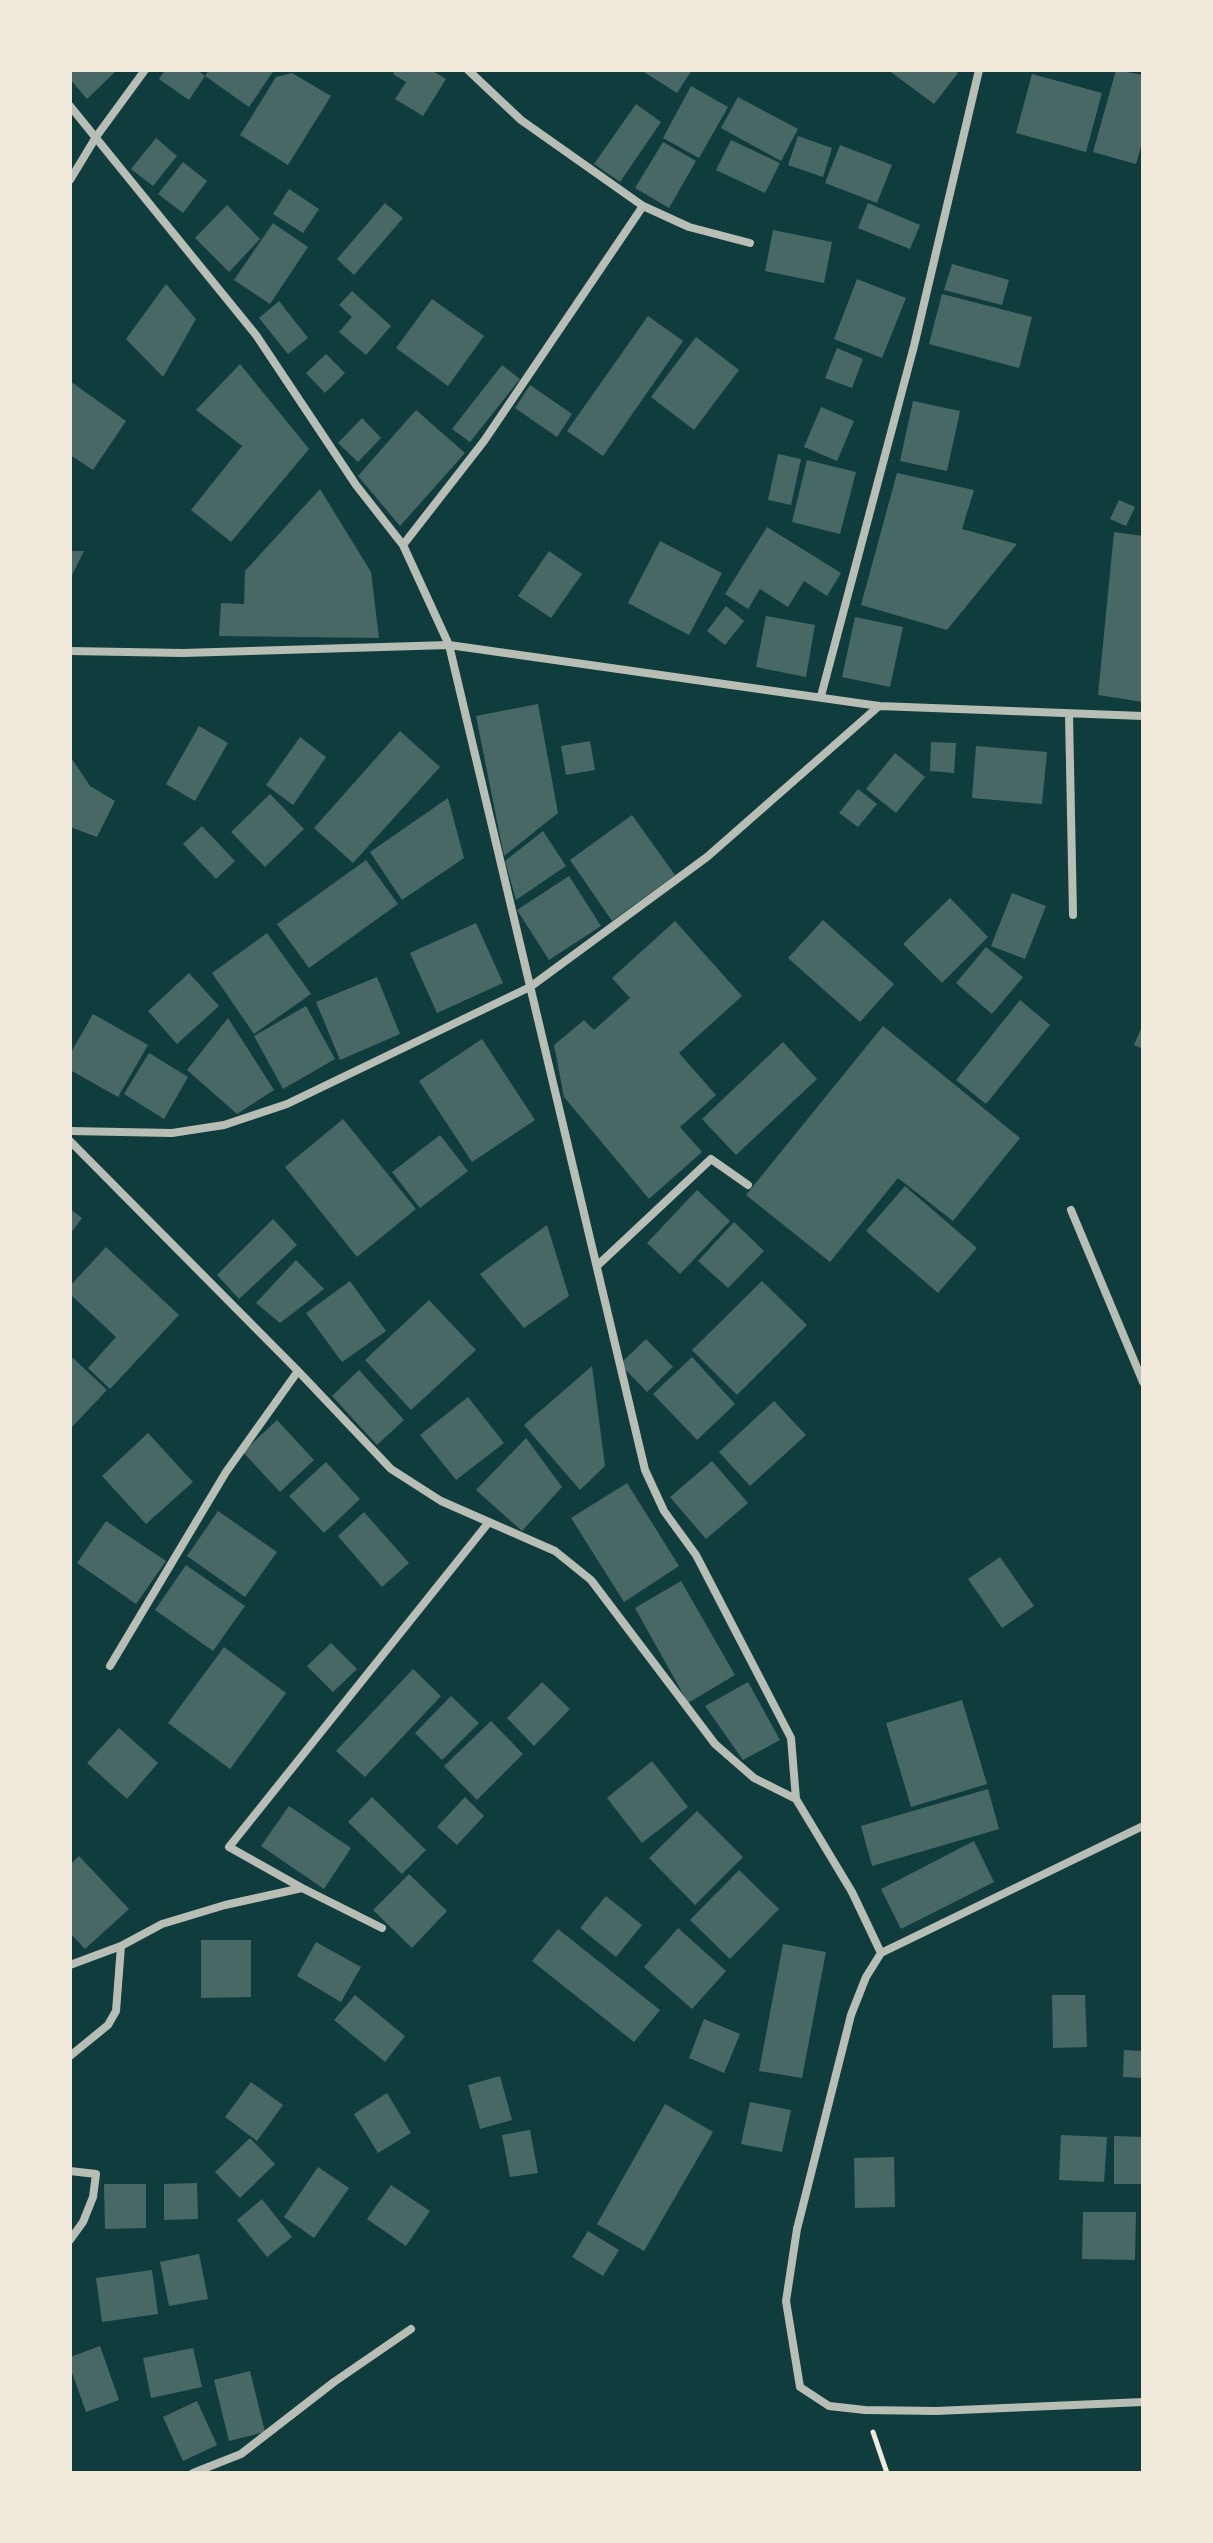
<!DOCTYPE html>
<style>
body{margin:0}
#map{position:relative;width:1213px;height:2543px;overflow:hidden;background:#0f3d3e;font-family:"Roboto Condensed",sans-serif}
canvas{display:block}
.frame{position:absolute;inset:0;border:72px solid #f1e9da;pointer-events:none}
</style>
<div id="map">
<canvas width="1213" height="2543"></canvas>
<div class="frame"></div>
</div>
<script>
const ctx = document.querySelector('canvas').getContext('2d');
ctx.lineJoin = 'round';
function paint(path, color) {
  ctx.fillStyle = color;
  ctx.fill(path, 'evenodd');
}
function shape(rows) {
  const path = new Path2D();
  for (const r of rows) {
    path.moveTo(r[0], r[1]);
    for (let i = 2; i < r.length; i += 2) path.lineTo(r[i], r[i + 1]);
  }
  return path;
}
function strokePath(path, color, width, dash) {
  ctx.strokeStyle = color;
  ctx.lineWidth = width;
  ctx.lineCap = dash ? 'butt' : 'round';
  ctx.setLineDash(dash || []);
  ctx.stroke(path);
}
paint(shape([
 [70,70,117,70,87,99,70,79],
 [165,70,197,70,205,76,189,100,159,79],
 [209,70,274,70,249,107,205,76],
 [395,70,431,70,446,79,423,116,395,99,406,82,393,74],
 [641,70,692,70,677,93],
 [888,70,954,70,958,73,934,104],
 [1116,70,1143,75,1143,140,1136,164,1093,152],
 [292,73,331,96,288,165,240,135,276,77],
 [1032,74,1102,93,1086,152,1016,133],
 [691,86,728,107,699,158,663,138],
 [738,97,798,129,781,161,721,128],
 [636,104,661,122,620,182,594,164],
 [798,136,832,148,823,177,788,165],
 [156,138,177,156,153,186,131,169],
 [731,140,780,163,765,193,716,170],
 [663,142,696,161,669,208,635,188],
 [840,145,892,165,877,203,825,183],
 [183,162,207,181,183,213,158,194],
 [289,189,319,209,303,233,273,214],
 [385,203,403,218,354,275,337,259],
 [868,203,920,225,910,249,858,228],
 [227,205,260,239,229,272,195,238],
 [273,223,308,247,270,304,234,280],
 [773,230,832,242,824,283,765,271],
 [952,264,1009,280,1002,305,944,290],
 [857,279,906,298,882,358,834,339],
 [166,284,196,319,163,377,126,339],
 [352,291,391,326,366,355,339,332,352,317,339,305],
 [942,294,1032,317,1019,368,929,344],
 [432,299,484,336,448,386,396,348],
 [279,301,308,338,288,354,259,318],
 [648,316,683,341,603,456,567,431],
 [696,337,739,370,694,430,651,397],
 [837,348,863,359,852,388,825,378],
 [326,354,345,373,325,393,306,373],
 [240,364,309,449,231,542,191,510,242,446,196,410],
 [502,365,520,379,470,442,452,429],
 [70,381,126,421,93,470,70,455],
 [530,385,572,414,557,437,515,408],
 [913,401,960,411,947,471,900,461],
 [821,407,854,421,837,461,804,447],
 [416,410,465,453,400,526,358,476],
 [362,418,381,438,358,462,338,443],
 [778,454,801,459,791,505,768,500],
 [807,460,856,472,840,534,792,522],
 [897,473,974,490,962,529,1017,544,947,630,861,605],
 [320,489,371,572,379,638,219,636,221,603,244,604,245,571],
 [1119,500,1135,507,1126,526,1110,519],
 [767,527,841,573,827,596,804,581,788,607,760,589,748,609,725,594],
 [1114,532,1143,536,1143,702,1098,695],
 [660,541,722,573,689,635,628,603],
 [70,551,84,551,70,579],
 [549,551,582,574,551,618,518,596],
 [726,606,744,621,725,645,707,631],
 [766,616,815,625,806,677,756,667],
 [855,617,903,627,890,687,842,677],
 [538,704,558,813,504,856,476,716],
 [199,726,228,743,195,801,166,784],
 [400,731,440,767,353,863,314,828],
 [300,737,326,757,293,805,266,785],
 [590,741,595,770,566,775,561,746],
 [931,742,956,743,954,773,930,771],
 [976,746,1047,752,1042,804,972,798],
 [895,753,925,777,896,813,866,789],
 [70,756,90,786,115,801,97,837,70,827],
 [858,789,877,804,858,827,839,813],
 [270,794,304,829,265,867,231,832],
 [448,798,464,858,402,900,370,852],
 [632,815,675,875,612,921,570,860],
 [202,826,235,861,216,879,183,844],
 [543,831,566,866,516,900,505,861],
 [366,860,398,904,309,968,277,924],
 [569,876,601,926,549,960,517,910],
 [1012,893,1046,906,1025,959,991,946],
 [950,898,988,937,942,983,903,944],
 [823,920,894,984,860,1022,788,958],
 [675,921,742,996,679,1053,716,1095,680,1127,702,1152,649,1199,564,1097,554,1045,584,1020,594,1030,630,998,612,978],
 [476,923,503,983,437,1013,410,953],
 [267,933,311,994,254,1034,212,973],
 [986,947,1023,977,992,1014,956,983],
 [189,973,219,1006,177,1044,148,1011],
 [377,977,400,1034,340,1060,316,1002],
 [1020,1000,1050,1025,986,1104,956,1080],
 [306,1006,335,1059,283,1089,254,1036],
 [93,1014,148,1045,118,1097,70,1070,70,1054],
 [228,1018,274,1090,237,1114,187,1070],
 [1143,1024,1143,1049,1134,1045],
 [883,1026,1020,1138,953,1221,898,1178,830,1262,746,1195],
 [482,1039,535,1120,472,1162,419,1081],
 [783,1042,817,1079,736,1155,702,1119],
 [149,1053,188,1077,164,1119,124,1094],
 [343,1119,416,1209,357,1257,285,1167],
 [440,1135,468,1171,420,1208,392,1172],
 [905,1186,977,1248,938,1293,866,1231],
 [697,1190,730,1221,680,1274,647,1243],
 [70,1209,82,1218,70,1234],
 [273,1219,297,1245,239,1299,217,1275],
 [734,1222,764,1251,728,1288,698,1261],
 [547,1225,569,1296,524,1328,480,1274],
 [106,1247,179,1315,110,1389,88,1368,116,1337,70,1294,70,1286],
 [296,1260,324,1289,280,1323,256,1303],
 [350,1281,386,1331,342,1362,306,1313],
 [762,1281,807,1325,737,1395,692,1350],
 [429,1300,476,1350,411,1410,365,1360],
 [646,1339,673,1367,647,1392,620,1364],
 [692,1357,735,1404,697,1440,653,1394],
 [73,1358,107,1390,70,1429,70,1361],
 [592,1366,605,1466,580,1490,524,1425],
 [359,1370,404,1420,377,1445,332,1396],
 [468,1397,504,1443,456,1480,420,1435],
 [774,1401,806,1435,750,1486,719,1452],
 [277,1420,314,1460,280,1492,243,1452],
 [148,1433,193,1482,146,1524,102,1476],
 [526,1438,562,1487,522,1531,476,1490],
 [712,1461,748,1503,706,1539,670,1497],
 [326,1462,360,1499,324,1533,289,1496],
 [627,1483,679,1566,624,1602,571,1518],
 [218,1511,277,1552,245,1597,187,1556],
 [364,1512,409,1563,382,1587,338,1536],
 [106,1521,166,1561,136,1604,77,1563],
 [1000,1557,1034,1606,1002,1628,968,1579],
 [186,1565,245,1606,213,1651,155,1610],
 [681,1581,735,1675,688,1703,635,1608],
 [331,1643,357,1669,333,1692,307,1666],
 [224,1647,286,1693,230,1769,168,1723],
 [413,1669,441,1696,365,1777,336,1751],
 [542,1682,570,1709,534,1746,507,1718],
 [748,1682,780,1740,743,1760,705,1706],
 [451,1696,479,1723,442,1760,415,1733],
 [962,1700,987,1784,911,1807,886,1723],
 [491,1721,523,1754,477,1800,444,1766],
 [119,1728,158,1763,127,1799,87,1763],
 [652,1761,688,1807,642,1843,607,1798],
 [988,1789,999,1829,872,1866,861,1826],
 [372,1797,426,1850,402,1874,348,1822],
 [465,1797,484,1816,457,1845,437,1827],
 [289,1806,351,1848,324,1889,261,1846],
 [697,1811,743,1857,695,1905,649,1858],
 [974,1841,994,1882,901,1929,881,1889],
 [79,1856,129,1909,85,1949,70,1933,70,1865],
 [739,1870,779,1909,730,1959,690,1920],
 [409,1874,447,1911,412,1948,373,1910],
 [606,1896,642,1925,616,1957,580,1928],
 [678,1928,726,1971,692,2009,644,1967],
 [558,1929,660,2010,634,2042,532,1961],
 [201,1940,251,1940,251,1997,201,1998],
 [316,1942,361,1967,341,2002,297,1976],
 [783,1944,826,1952,802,2078,759,2071],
 [355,1995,405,2036,385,2062,334,2020],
 [1052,1995,1085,1995,1087,2047,1053,2048],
 [704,2019,740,2034,724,2073,689,2058],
 [1124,2050,1143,2051,1143,2078,1123,2077],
 [500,2076,512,2120,480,2129,468,2085],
 [251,2082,283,2105,257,2141,225,2117],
 [387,2093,411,2133,378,2153,354,2114],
 [750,2102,791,2110,782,2152,741,2144],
 [665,2104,713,2132,644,2251,597,2224],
 [530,2130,538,2173,510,2177,502,2135],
 [1061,2135,1107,2137,1104,2182,1059,2180],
 [1114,2136,1143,2137,1143,2184,1114,2184],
 [250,2138,275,2164,240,2198,215,2172],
 [894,2157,895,2207,855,2208,854,2158],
 [318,2167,349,2188,314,2238,284,2217],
 [197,2183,198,2219,164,2220,164,2184],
 [104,2184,146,2184,146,2228,105,2229],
 [391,2185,430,2211,406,2246,367,2219],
 [262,2199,292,2237,267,2257,237,2220],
 [1083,2212,1136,2212,1135,2260,1082,2259],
 [588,2231,619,2250,603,2276,572,2257],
 [199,2254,208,2299,169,2306,160,2262],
 [152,2270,158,2314,102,2322,96,2278],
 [100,2346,119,2400,86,2412,70,2367,70,2357],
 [193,2348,202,2387,151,2398,143,2358],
 [250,2371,265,2432,229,2441,214,2380],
 [197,2401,217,2445,183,2461,163,2417]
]), '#486865');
strokePath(shape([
 [873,2432,887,2473]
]), '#f1e9da', 5);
strokePath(shape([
 [468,70,521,120,643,206,689,227,750,243],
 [70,106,256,335,356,485,403,545,449,645,645,1470,664,1511,696,1555,791,1738,796,1799,852,1892,881,1953],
 [70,180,96,137,145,70],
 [403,545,484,441,643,206],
 [70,651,183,653,449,645,879,706,1143,716],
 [821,696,914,346,979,70],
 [1069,714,1073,915],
 [70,1131,172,1133,224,1125,287,1104,530,987,707,857,879,706],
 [70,1141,298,1371,391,1469,441,1501,555,1551,591,1580,715,1744,754,1778,796,1799],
 [1071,1210,1143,1382],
 [598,1265,711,1159,748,1185],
 [110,1666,226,1472,298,1371],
 [302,1888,229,1847,489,1522],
 [881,1953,866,1977,851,2015,797,2229,786,2301,800,2387,829,2406,865,2410,936,2411,1143,2402],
 [881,1953,1143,1826],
 [70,1965,121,1946,162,1924,225,1905,302,1888,382,1928],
 [70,2056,108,2025,116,2011,121,1946],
 [70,2171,96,2174,93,2197,83,2222,70,2240],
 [193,2473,241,2454,334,2382,411,2329]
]), '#b8beb3', 8);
</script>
